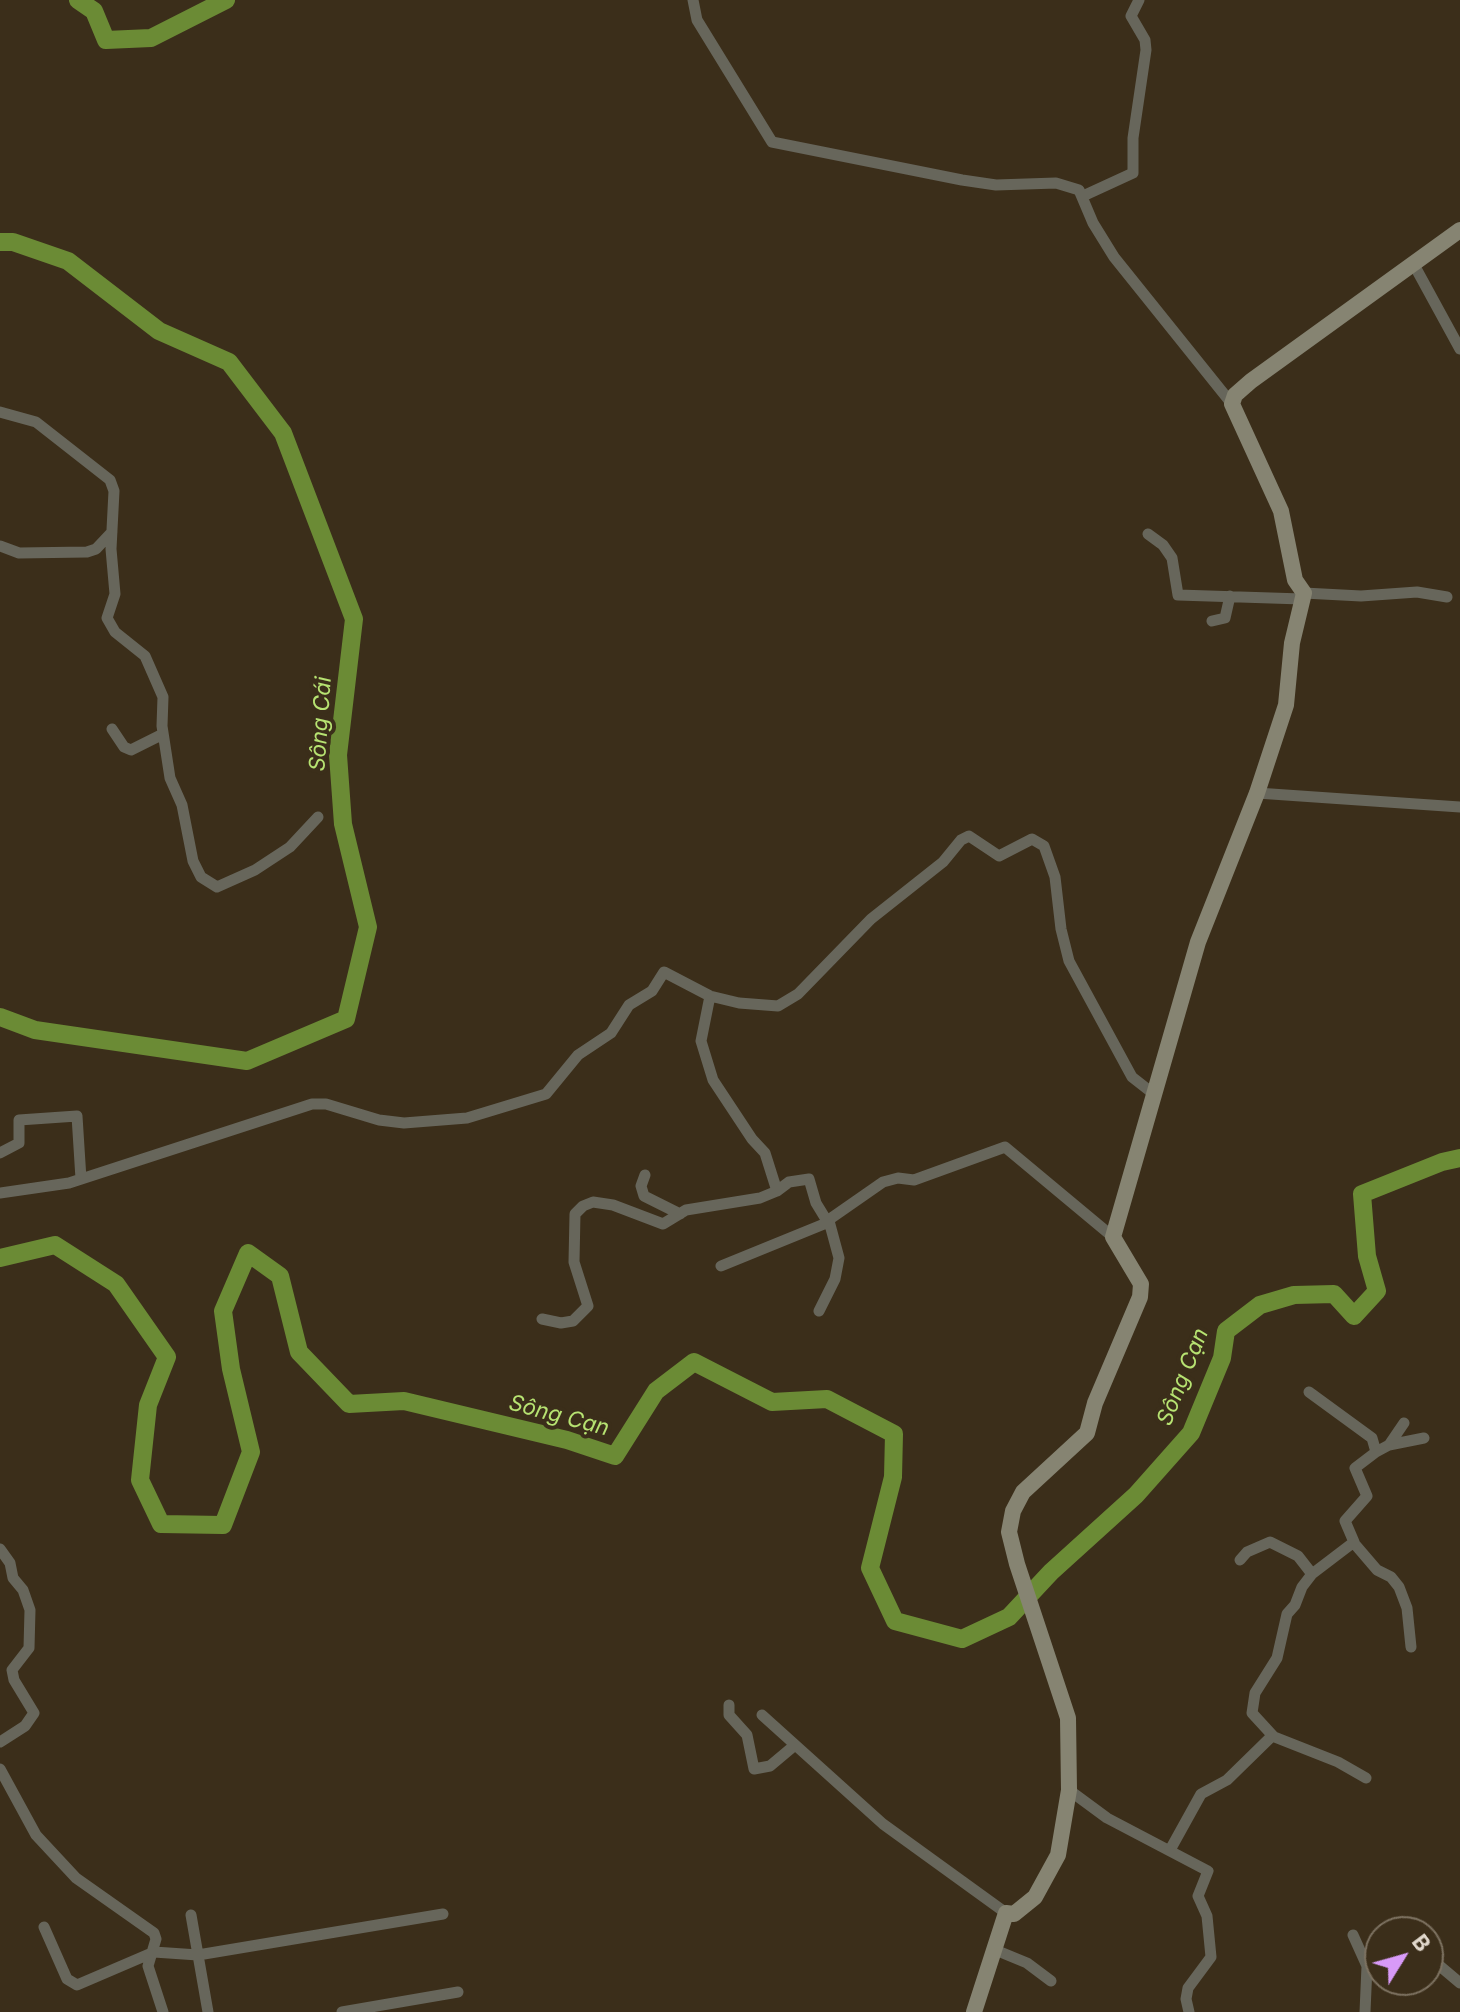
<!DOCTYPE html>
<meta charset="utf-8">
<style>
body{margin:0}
#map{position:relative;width:1460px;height:2012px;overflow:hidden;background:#3b2e1a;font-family:Inter,sans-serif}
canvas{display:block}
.north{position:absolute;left:1364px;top:1916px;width:80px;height:80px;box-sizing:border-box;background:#3b2e1a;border:2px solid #7d7261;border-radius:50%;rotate:53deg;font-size:22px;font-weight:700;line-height:32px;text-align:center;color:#e1d8cc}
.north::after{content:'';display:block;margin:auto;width:28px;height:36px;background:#d89af8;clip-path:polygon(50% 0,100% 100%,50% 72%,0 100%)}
</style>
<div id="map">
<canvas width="1460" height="2012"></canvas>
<div class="north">B</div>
</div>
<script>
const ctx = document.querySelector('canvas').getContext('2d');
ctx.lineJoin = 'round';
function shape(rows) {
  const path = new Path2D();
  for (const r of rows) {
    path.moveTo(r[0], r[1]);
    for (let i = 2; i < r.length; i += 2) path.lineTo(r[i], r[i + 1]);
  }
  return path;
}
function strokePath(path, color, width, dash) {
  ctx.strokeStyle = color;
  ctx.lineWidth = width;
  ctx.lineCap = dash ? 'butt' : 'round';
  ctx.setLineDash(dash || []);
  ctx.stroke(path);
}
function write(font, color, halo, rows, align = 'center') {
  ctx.font = font + ' Inter,sans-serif';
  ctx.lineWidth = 8;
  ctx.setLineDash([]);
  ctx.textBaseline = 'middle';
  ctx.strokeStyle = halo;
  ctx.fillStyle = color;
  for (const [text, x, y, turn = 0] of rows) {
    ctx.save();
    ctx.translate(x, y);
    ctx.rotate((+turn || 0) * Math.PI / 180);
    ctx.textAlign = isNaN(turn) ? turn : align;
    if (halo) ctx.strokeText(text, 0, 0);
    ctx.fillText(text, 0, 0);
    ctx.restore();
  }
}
strokePath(shape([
 [78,0,94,11,106,40,151,38,226,0],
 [0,242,13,242,68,261,159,331,229,362,283,433,354,619,338,755,343,824,368,927,346,1019,247,1061,35,1030,0,1017],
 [0,1258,55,1245,116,1284,167,1357,148,1405,140,1480,161,1524,223,1525,251,1452,231,1369,223,1311,248,1253,280,1276,299,1352,349,1404,404,1401,567,1440,615,1456,656,1391,694,1362,772,1402,827,1399,894,1434,893,1477,870,1568,895,1621,962,1639,1009,1617,1051,1572,1136,1495,1191,1433,1222,1358,1226,1331,1260,1305,1294,1295,1334,1294,1354,1316,1377,1291,1367,1256,1362,1194,1442,1162,1460,1158]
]), '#6b8b35', 18);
strokePath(shape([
 [693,0,697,20,772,142,962,180,996,185,1056,183,1079,190,1093,223,1114,257,1232,404],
 [1083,196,1133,173,1133,138,1146,50,1145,40,1131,16,1139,0],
 [1413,263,1460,349],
 [0,412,36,422,110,480,114,491,111,549,115,594,107,618,115,632,145,656,163,697,162,726,170,778,182,805,193,861,201,877,217,887,255,870,290,847,318,817],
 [1148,534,1163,545,1172,558,1178,595,1302,599],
 [0,546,19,553,87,552,96,549,112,532],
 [1304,593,1361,596,1417,592,1447,597],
 [1212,621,1225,618,1230,596],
 [112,729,124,747,131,750,163,734],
 [1257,793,1460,807],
 [710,996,701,1041,713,1080,752,1139,765,1153,777,1191,789,1182,809,1179,816,1203,827,1221,883,1182,898,1178,914,1180,1005,1147,1113,1237],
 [0,1153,19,1143,19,1120,77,1116,81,1179],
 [645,1175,641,1186,644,1196,680,1214],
 [0,1193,69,1183,312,1104,326,1104,379,1120,404,1123,467,1118,546,1094,578,1055,611,1033,629,1005,652,991,664,972,710,996,739,1003,778,1006,798,994,871,919,943,862,961,840,969,836,999,856,1032,839,1044,846,1055,877,1061,929,1069,961,1132,1077,1155,1095],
 [721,1266,829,1222],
 [819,1311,835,1279,839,1258,829,1221],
 [542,1319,561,1323,573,1321,588,1306,574,1262,575,1214,583,1206,593,1202,613,1205,663,1224,686,1210,760,1198,777,1191],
 [1389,1445,1404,1423],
 [1376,1452,1389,1445,1424,1438],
 [1353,1542,1377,1570,1391,1577,1399,1587,1407,1608,1411,1647],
 [0,1549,10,1563,13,1578,23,1590,30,1610,29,1648,12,1670,14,1680,34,1713,25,1726,0,1742],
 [1240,1560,1247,1552,1270,1542,1298,1556,1312,1574],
 [729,1705,729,1715,747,1735,754,1769,770,1766,795,1745],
 [762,1715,883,1824,1006,1913],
 [1274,1737,1252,1713,1255,1693,1277,1658,1287,1614,1295,1605,1302,1587,1312,1574,1354,1542,1345,1521,1367,1496,1355,1468,1376,1452,1372,1438,1309,1392],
 [0,1769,36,1835,76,1878,154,1933,156,1939,148,1966,163,2012],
 [1069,1790,1107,1818,1208,1871,1198,1896,1207,1916,1211,1957,1188,1988,1186,1999,1189,2012],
 [1170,1850,1201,1794,1227,1780,1272,1736,1338,1762,1366,1778],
 [191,1915,208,2012],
 [44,1927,67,1979,77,1985,154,1952,198,1955,443,1914],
 [1353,1935,1367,1966,1365,2012],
 [993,1949,1027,1963,1051,1981],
 [1428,1956,1460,1983],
 [342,2012,458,1992]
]), '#67665b', 11);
strokePath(shape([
 [974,2012,1006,1913,1014,1914,1035,1897,1058,1855,1069,1790,1068,1718,1017,1564,1009,1532,1013,1511,1023,1492,1087,1433,1095,1403,1140,1297,1141,1284,1113,1237,1198,942,1257,793,1286,705,1292,643,1304,593,1295,580,1281,511,1232,404,1235,395,1251,381,1460,230]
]), '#868472', 16);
write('italic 22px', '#b7e372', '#3b2e1a', [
 ["Sông Cái",321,724,-86],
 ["Sông Cạn",1183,1377,-68],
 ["Sông Cạn",559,1416,15]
]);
</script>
